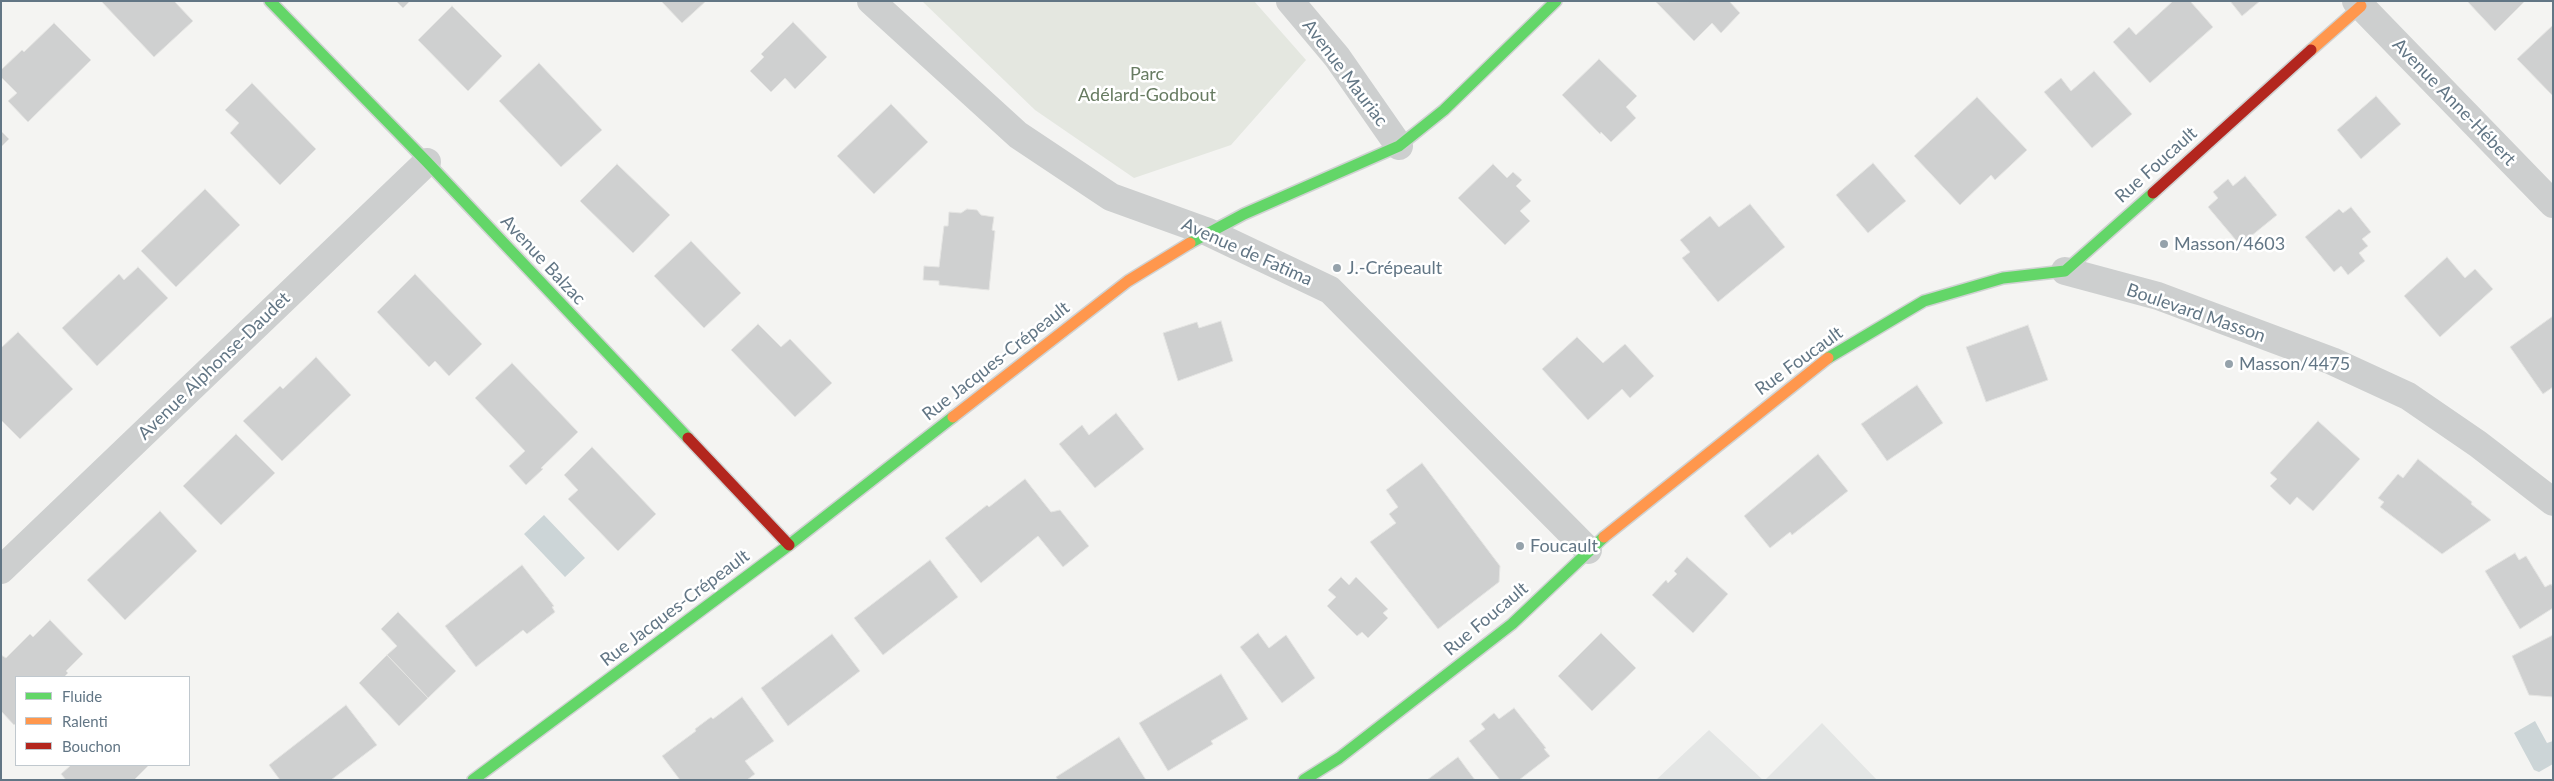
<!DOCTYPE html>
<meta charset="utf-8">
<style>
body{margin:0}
#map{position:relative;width:2554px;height:781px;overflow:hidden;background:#f4f4f2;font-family:Lato,sans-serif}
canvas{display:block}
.frame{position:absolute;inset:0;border:2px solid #627685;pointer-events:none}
.legend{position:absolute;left:15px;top:676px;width:175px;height:90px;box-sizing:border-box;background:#fff;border:1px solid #c0c8ce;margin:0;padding:6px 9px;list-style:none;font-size:15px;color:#627685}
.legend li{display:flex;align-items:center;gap:10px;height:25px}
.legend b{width:25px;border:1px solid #c0c8ce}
</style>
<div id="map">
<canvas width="2554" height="781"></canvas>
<div class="frame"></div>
<ul class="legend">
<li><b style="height:6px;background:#63d668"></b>Fluide</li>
<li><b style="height:6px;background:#ff974d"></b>Ralenti</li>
<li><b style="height:6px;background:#b3261e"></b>Bouchon</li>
</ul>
</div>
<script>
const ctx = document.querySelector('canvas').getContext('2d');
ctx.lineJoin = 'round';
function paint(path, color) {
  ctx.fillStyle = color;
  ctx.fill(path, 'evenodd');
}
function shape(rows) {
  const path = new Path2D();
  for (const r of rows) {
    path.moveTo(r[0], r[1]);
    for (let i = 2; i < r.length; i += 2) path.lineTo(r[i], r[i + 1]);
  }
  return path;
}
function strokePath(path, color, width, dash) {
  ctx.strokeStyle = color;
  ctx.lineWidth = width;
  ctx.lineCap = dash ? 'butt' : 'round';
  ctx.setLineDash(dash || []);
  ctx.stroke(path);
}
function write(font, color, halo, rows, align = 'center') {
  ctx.font = font + ' Lato,sans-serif';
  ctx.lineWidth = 5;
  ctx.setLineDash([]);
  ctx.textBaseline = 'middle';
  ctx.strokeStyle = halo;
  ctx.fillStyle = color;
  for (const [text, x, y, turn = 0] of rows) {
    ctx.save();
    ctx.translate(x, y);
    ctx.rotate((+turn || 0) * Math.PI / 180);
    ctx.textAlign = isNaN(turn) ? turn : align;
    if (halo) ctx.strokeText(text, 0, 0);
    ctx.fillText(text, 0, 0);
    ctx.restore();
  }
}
paint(shape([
 [1822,723,1877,780,1765,780],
 [1709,730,1763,780,1656,780]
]), '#e4e6e5');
paint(shape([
 [922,1,1254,1,1306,60,1231,145,1134,178,1035,110]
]), '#e4e7e0');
paint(shape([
 [544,515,585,558,565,577,524,534],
 [2535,721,2547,743,2553,741,2553,764,2539,772,2534,770,2514,733]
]), '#ccd5d7');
const building = shape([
 [101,1,174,1,193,21,154,57,101,1],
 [396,1,410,1,403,8,396,1],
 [661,1,706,1,682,23,661,1],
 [1729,1,1740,13,1721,33,1712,23,1694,41,1656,2,1729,1],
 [2173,1,2190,1,2213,27,2150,83,2113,42,2129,27,2136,35,2173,1],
 [2230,1,2260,1,2242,16,2230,1],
 [2467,1,2525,1,2495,31,2467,1],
 [452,6,502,56,468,91,418,40,452,6],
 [793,22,827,57,795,89,785,78,771,92,750,71,764,57,761,54,793,22],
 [54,23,91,60,28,122,8,101,17,93,1,77,1,70,22,50,24,52,54,23],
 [2553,25,2553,96,2517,59,2553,25],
 [1599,59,1637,96,1626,107,1636,118,1611,142,1601,132,1600,134,1562,95,1599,59],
 [539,63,602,130,561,167,499,101,539,63],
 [2094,71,2132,114,2092,148,2044,92,2061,78,2071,91,2094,71],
 [252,83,316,149,280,185,230,133,239,123,225,110,252,83],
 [2376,96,2401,124,2361,159,2337,130,2376,96],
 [1977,97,2027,150,1995,180,1991,175,1960,205,1914,156,1977,97],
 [891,104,928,142,874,194,837,156,891,104],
 [1,131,9,139,1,147,1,131],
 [1873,163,1906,201,1868,233,1836,195,1873,163],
 [617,164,670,215,633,253,580,201,617,164],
 [1493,164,1507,178,1513,172,1522,180,1516,186,1531,201,1520,211,1530,221,1505,245,1458,198,1493,164],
 [2245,176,2277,215,2240,245,2208,207,2218,198,2213,192,2228,179,2233,186,2245,176],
 [205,189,240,225,176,287,141,251,205,189],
 [1750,204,1785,247,1718,302,1682,258,1690,252,1680,240,1710,216,1719,227,1750,204],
 [2351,207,2371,232,2362,239,2368,246,2359,253,2365,261,2348,275,2341,266,2334,272,2305,237,2339,209,2343,213,2351,207],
 [967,209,977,210,981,215,994,217,992,230,995,231,989,290,939,285,939,281,923,280,924,266,939,267,944,226,948,226,949,212,961,213,967,209],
 [691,241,741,293,704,328,654,276,691,241],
 [2447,257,2465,278,2475,269,2493,289,2440,337,2404,296,2447,257],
 [138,267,168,298,97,366,62,328,119,274,124,280,138,267],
 [415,274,482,344,449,376,435,361,429,367,377,312,415,274],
 [2553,316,2553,387,2543,394,2510,347,2553,316],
 [1221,321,1233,361,1178,381,1163,333,1197,322,1199,328,1221,321],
 [758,324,781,347,790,339,832,383,795,417,731,350,758,324],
 [2028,325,2048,380,1986,402,1966,347,2028,325],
 [18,332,73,389,20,439,1,420,1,348,18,332],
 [1577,337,1603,363,1625,344,1654,376,1630,398,1622,389,1588,420,1542,369,1577,337],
 [316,357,351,395,282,461,243,421,280,386,283,389,316,357],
 [512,363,578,432,541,468,543,469,526,485,509,466,525,451,475,398,512,363],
 [1917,385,1943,423,1887,461,1861,424,1917,385],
 [1116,413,1144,449,1095,488,1059,444,1082,425,1089,435,1116,413],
 [2318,421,2360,459,2313,511,2297,497,2290,505,2270,486,2277,479,2270,473,2318,421],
 [236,434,275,473,221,525,183,486,236,434],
 [592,447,656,514,618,551,568,499,578,490,564,475,592,447],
 [1818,454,1848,491,1792,535,1790,532,1770,548,1744,516,1818,454],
 [2418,459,2472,502,2471,504,2491,520,2442,554,2380,507,2384,502,2378,498,2398,474,2403,478,2418,459],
 [1422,463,1500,566,1499,582,1438,629,1370,542,1396,523,1389,514,1398,507,1386,490,1422,463],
 [1025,479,1051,512,1060,510,1089,546,1063,567,1038,536,981,583,945,538,987,505,989,507,1025,479],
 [160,511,197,551,125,620,87,580,160,511],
 [2515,553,2519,560,2526,556,2545,587,2551,584,2553,587,2553,608,2520,629,2485,571,2515,553],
 [1687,557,1728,594,1693,633,1652,595,1666,580,1668,583,1677,574,1674,571,1687,557],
 [930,560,958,597,883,655,854,618,930,560],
 [522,565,554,606,552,607,555,612,527,634,523,630,476,667,445,626,522,565],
 [1341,577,1349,585,1356,577,1388,609,1383,613,1388,618,1368,638,1362,632,1357,636,1327,606,1336,597,1328,590,1341,577],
 [398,612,456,671,428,698,387,655,397,646,381,629,398,612],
 [50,620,83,654,66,671,68,673,64,677,16,677,16,723,14,725,1,711,1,655,6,658,30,634,33,637,50,620],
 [1258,633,1269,648,1286,635,1315,678,1282,703,1240,647,1258,633],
 [1601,633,1636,668,1592,711,1558,676,1601,633],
 [832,634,860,671,788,726,761,688,832,634],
 [2553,635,2553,697,2529,695,2512,656,2553,635],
 [387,655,428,698,399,726,359,683,387,655],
 [1221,674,1248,719,1211,741,1213,744,1168,771,1139,723,1221,674],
 [742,697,774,741,745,761,755,774,747,780,680,780,662,756,696,731,695,729,711,717,713,719,742,697],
 [346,705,377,745,331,780,280,780,269,765,346,705],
 [1514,708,1546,748,1544,749,1550,756,1519,780,1500,780,1469,741,1485,729,1481,724,1494,713,1499,719,1514,708],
 [1119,737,1146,780,1058,780,1056,777,1119,737],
 [1458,757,1475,780,1427,780,1458,757],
 [71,765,149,765,134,780,66,780,61,774,71,765]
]);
paint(building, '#cfd0d0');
strokePath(building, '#e4e4e2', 1);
const fast = shape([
 [270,1,427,162,688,438],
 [1190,243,1244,214,1399,146,1444,110,1556,1],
 [1828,358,1924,301,2003,278,2065,271,2153,193],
 [473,780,789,545,953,417],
 [1304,780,1339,758,1512,624,1604,537]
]);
const slow = shape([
 [2311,50,2361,6],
 [953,417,1128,281,1190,243],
 [1604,537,1828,358]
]);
const jam = shape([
 [2153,193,2311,50],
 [688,438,789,545]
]);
strokePath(fast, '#d0d2d2', 14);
strokePath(slow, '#d0d2d2', 14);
strokePath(jam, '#d0d2d2', 14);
strokePath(shape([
 [871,1,1018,135,1111,197,1208,232,1330,290,1588,550],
 [1290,1,1337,57,1399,146],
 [2356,1,2553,204],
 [2065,271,2158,296,2332,361,2408,396,2478,444,2553,502],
 [1,570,427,162]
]), '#cdcfcf', 28);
strokePath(fast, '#63d668', 11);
strokePath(slow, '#ff974d', 11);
strokePath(jam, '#b3261e', 11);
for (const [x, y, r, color] of [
 [2164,244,5,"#95a2ab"],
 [1337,268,5,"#95a2ab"],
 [2229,364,5,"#95a2ab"],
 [1520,546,5,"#95a2ab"]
]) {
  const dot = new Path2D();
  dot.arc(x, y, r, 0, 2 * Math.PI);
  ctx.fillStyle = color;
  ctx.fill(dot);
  strokePath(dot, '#fff', 2);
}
write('18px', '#627685', '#fff', [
 ["Avenue Mauriac",1345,73,53],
 ["Avenue Anne-Hébert",2454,102,46],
 ["Rue Foucault",2156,165,-42],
 ["Avenue de Fatima",1247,252,24],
 ["Avenue Balzac",543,260,47],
 ["Boulevard Masson",2196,313,19],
 ["Rue Jacques-Crépeault",996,361,-38],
 ["Rue Foucault",1799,361,-36],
 ["Avenue Alphonse-Daudet",214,366,-44],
 ["Rue Jacques-Crépeault",675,608,-37],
 ["Rue Foucault",1486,619,-40]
]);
write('18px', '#677b61', '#fff', [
 ["Parc",1147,74],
 ["Adélard-Godbout",1147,95]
]);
write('18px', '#627685', '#fff', [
 ["Masson/4603",2174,244],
 ["J.-Crépeault",1347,268],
 ["Masson/4475",2239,364],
 ["Foucault",1530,546]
], 'left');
</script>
